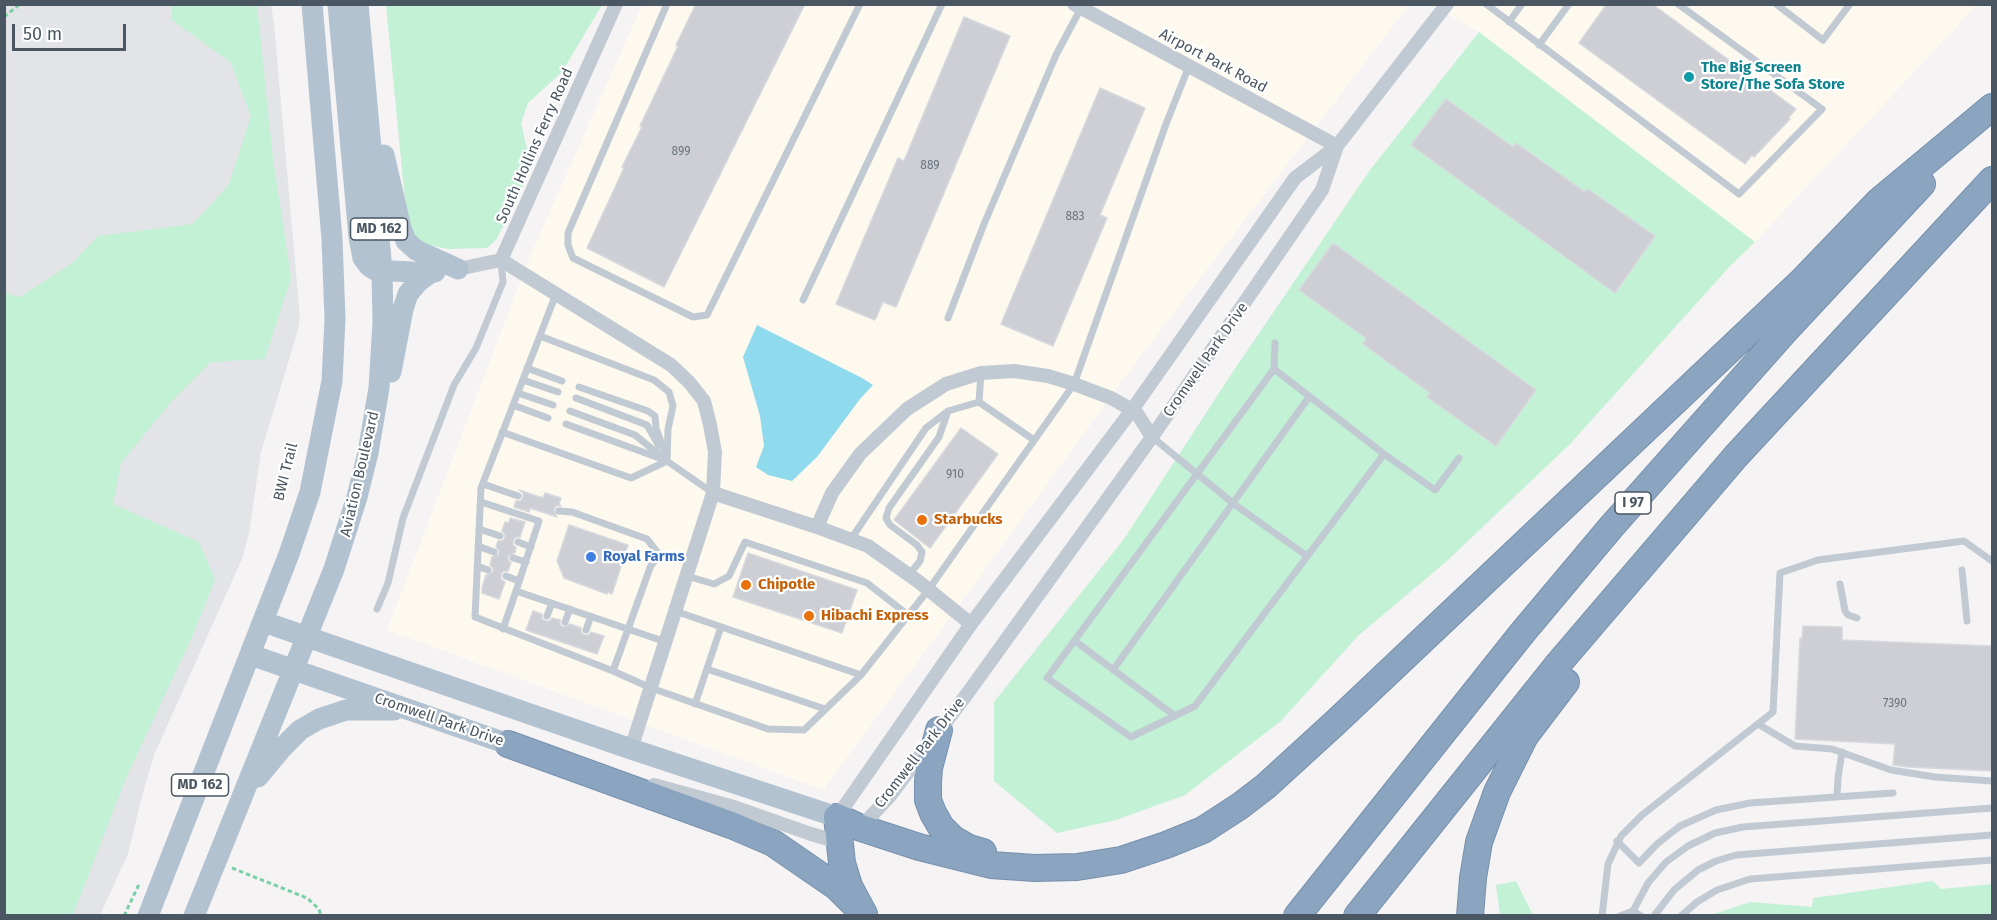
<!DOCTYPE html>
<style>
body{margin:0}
#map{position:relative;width:1997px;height:920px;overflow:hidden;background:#f5f3f3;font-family:"Fira Sans",sans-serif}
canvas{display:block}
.frame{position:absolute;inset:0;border:6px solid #4a5661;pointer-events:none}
.scale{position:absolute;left:12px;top:24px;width:114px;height:27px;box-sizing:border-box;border:3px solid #4a5661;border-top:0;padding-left:8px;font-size:18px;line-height:21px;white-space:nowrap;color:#4a5661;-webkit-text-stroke:4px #fff;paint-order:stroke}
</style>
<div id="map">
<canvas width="1997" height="920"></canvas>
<div class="frame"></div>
<div class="scale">50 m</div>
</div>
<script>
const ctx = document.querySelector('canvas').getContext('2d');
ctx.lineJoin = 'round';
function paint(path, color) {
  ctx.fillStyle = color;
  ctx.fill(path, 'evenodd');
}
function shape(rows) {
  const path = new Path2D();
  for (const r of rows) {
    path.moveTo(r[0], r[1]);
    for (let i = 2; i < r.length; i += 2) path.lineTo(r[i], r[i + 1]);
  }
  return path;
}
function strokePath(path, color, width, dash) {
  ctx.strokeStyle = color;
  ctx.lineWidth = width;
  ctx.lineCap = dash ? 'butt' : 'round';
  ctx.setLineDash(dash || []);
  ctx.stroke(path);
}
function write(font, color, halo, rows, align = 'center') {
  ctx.font = font + ' "Fira Sans",sans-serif';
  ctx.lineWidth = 4.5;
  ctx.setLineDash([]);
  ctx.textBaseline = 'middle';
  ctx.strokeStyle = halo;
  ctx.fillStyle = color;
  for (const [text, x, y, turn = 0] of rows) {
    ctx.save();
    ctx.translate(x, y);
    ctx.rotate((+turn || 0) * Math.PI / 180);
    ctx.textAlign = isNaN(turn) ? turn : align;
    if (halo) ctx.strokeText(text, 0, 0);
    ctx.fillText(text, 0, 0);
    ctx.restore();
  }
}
paint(shape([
 [642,5,1409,5,1128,373,941,630,823,790,387,630,530,256],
 [1430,5,1977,5,1755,242,1479,32]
]), '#fdf9ef');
paint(shape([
 [5,5,271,5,274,24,300,318,298,330,261,452,249,533,242,559,154,755,141,800,128,854,100,915,5,916]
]), '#e2e4e7');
paint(shape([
 [172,5,257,5,273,159,291,278,265,359,211,362,172,401,121,463,113,504,199,542,215,579,193,635,126,778,73,915,5,915,5,293,20,297,71,264,98,236,193,224,229,184,251,116,231,63,172,20],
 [386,5,602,5,562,72,528,103,521,123,530,162,521,192,496,240,487,248,448,249,424,244,413,234,407,218,403,180],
 [1479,32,1755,242,1731,265,1570,444,1448,560,1358,636,1281,721,1185,795,1116,820,1057,833,994,781,994,702,1124,539,1232,373,1370,170],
 [1516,881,1533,915,1500,915,1496,885],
 [1933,881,1941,889,1992,884,1992,915,1711,915,1750,902,1812,907,1813,898]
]), '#c3f1d5');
paint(shape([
 [757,325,862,378,873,385,860,399,817,457,792,481,768,475,756,467,764,446,760,416,743,357]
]), '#90daee');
const building = shape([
 [696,4,805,4,664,287,587,248,624,168,622,167,642,127,640,126,678,46,676,45,696,4],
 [1607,4,1652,4,1796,109,1789,117,1790,119,1754,157,1752,155,1745,164,1579,43,1607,4],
 [964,17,1010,36,896,307,883,302,875,320,836,304,898,158,904,161,964,17],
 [1100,88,1145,108,1100,215,1107,218,1053,346,1001,324,1100,88],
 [1446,99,1513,147,1516,143,1585,192,1588,189,1655,236,1615,293,1411,145,1446,99],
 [1333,243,1536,390,1496,446,1427,397,1430,393,1363,344,1366,338,1299,290,1333,243],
 [961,428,998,454,930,548,894,520,961,428],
 [519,490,543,498,545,493,561,498,559,504,561,506,556,506,554,510,557,517,530,508,529,512,514,507,516,501,521,501,523,497,523,493,519,490],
 [510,518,525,522,520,537,515,537,513,541,513,545,516,547,515,553,508,556,508,560,511,563,508,571,503,571,501,575,501,579,505,582,499,599,482,593,482,588,486,575,493,572,493,568,490,565,492,557,499,554,499,551,496,547,498,541,502,541,505,538,505,534,502,531,505,522,509,523,510,518],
 [569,525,628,545,612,594,608,592,607,594,564,578,557,561,569,525],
 [748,553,857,590,842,633,733,597,748,553],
 [533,611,542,614,542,619,546,621,550,621,552,618,560,620,560,625,564,627,570,624,581,628,581,633,585,635,589,635,591,632,604,636,597,654,526,630,533,611],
 [1803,626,1842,627,1842,640,1992,646,1992,771,1909,767,1893,765,1895,744,1795,739,1800,638,1802,639,1803,626]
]);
paint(building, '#cdcfd5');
strokePath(building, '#d7d9de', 1.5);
const motorway = shape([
 [939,730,929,768,928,782,928,800,933,813,941,827,953,839,969,848,983,852],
 [508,744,731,825,773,843,837,887,855,905],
 [864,914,849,886,842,863,837,817,861,828,919,847,991,865,1035,868,1077,867,1121,860,1166,845,1203,830,1240,806,1266,786,1336,722,1745,335,1802,281,1879,201,1992,107],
 [1297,916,1523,632,1612,526,1785,331,1922,184],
 [1357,916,1559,663,1736,456,1992,180],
 [1470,916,1473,878,1479,842,1497,792,1525,736,1566,682]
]);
strokePath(motorway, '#7690ad', 28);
strokePath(shape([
 [4,17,20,4],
 [232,868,307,898,319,909,321,916],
 [124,916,140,882]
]), '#7ad0a6', 3, [4.5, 3]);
strokePath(shape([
 [667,4,568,233,568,245,573,258,693,317,707,315,860,4],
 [1486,4,1739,194,1822,109,1678,4],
 [1776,4,1823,40,1850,4],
 [1509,22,1522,4],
 [1539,45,1569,4],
 [556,294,481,488,475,617,613,671,651,688,768,729,804,730,861,675,929,589,1074,384,1166,124,1189,66],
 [803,300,942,4],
 [948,318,984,224,1056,55,1081,8],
 [540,336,654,380,669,392,673,406,668,429,667,461],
 [527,368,562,381],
 [1274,369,1047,678,1131,737,1195,706,1384,454,1274,369,1275,343],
 [523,380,558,392],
 [579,387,648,411,655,416,656,428,666,456],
 [518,393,553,405],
 [576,398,647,425,659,446],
 [979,402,981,373],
 [513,405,548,418],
 [570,411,635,435,667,461,713,493],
 [566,424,662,459],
 [502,432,631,478,667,461],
 [1152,437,1234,504,1307,556],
 [1384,454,1435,490,1459,458],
 [483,484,518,496],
 [481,502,539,521,516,591,666,642],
 [559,511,572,512,647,539,660,556],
 [479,529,500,536],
 [851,539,926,428,948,411,979,402,1034,440],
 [518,542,531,547],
 [478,546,494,552],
 [513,558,526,562],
 [477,566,488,570],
 [1962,570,1967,621],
 [909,575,920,561,922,552,917,545,890,525,886,518,889,508,939,437,948,411],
 [506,576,519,581],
 [687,576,714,584,729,576,745,542,867,583,908,615],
 [1840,584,1845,611,1848,615,1857,618],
 [377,609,388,583,403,518,454,385,476,348,503,282,501,261],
 [675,611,861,675],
 [547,616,552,603],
 [565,622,570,609],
 [503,629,516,591],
 [586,630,591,616],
 [1075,641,1175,716],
 [707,669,825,709],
 [1113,670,1309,397],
 [613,671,651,565,660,556,672,555,692,558],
 [695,704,721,627],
 [1758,724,1795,746,1832,749,1891,770,1935,777,1992,781],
 [1837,797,1838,778,1842,752],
 [1617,841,1639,863,1657,844,1680,826,1716,810,1750,803,1893,793],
 [1633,911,1648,883,1666,862,1688,846,1715,833,1743,827,1992,808],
 [1602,916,1608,864,1621,836,1642,815,1773,712,1780,573,1818,560,1964,541,1992,561],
 [1620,916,1633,911,1641,916],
 [1654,916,1674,890,1698,870,1716,861,1736,855,1992,835],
 [1681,916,1697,902,1717,890,1750,879,1992,860]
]), '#c1cad2', 7);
strokePath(shape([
 [1074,4,1337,146],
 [501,260,671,365,689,382,704,401,710,425,715,452,713,493,631,749],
 [458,269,501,260,616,4],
 [713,493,817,527,868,546,919,582,971,624],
 [817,527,832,493,860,454,907,409,946,384,981,373,1014,371,1048,376,1074,384,1111,398,1136,412,1152,437],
 [654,785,734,807,811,834,839,842,842,841],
 [837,817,971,624,1132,410,1295,178,1337,146,1447,4],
 [858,830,889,797,967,694,1152,437,1322,190,1337,146]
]), '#c1cad2', 14);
strokePath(shape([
 [338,4,359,237,363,258,369,266,375,270,430,273],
 [384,155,401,228,406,241,416,250,458,269],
 [391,372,403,309,408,294,418,282,430,273,435,272],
 [264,622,631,749,837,817],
 [251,655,508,744],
 [258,777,282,748,300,730,319,719,346,710,394,710],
 [148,916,289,554,310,492,332,381,335,319,332,239,312,4],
 [194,916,334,569,357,497,368,453,379,388,383,323,382,271,358,4]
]), '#b3c2d1', 21);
strokePath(motorway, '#8ba5c1', 26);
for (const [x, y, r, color] of [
 [1689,77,6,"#0f9aa8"],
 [922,520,6,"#e8710a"],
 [591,557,6,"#3f7fe0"],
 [746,585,6,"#e8710a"],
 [809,616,6,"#e8710a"]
]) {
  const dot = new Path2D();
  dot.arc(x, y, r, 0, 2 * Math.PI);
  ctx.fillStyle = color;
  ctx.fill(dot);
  strokePath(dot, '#fff', 2);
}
write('12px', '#6b747e', null, [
 ["899",681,152],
 ["889",930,166],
 ["883",1075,217],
 ["910",955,475],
 ["7390",1895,704]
]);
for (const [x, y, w] of [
 [379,229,57],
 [1633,503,36],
 [200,785,57]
]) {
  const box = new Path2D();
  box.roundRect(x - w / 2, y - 11, w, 22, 4.5);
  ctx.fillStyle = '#fff';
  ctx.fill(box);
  strokePath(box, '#4a5661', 1.5);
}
write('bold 14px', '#4a5661', null, [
 ["MD 162",379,229],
 ["I 97",1633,503],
 ["MD 162",200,785]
]);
write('15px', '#4a5661', '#fff', [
 ["Airport Park Road",1213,61,28],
 ["South Hollins Ferry Road",535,146,-66],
 ["Cromwell Park Drive",1206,360,-55],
 ["BWI Trail",286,472,-76],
 ["Aviation Boulevard",360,474,-77],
 ["Cromwell Park Drive",439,720,19],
 ["Cromwell Park Drive",920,753,-52]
]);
write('bold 15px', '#0d838f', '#fff', [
 ["The Big Screen",1701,68],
 ["Store/The Sofa Store",1701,85]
], 'left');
write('bold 15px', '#c56008', '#fff', [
 ["Starbucks",934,520],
 ["Chipotle",758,585],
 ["Hibachi Express",821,616]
], 'left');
write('bold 15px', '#366cbe', '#fff', [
 ["Royal Farms",603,557]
], 'left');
</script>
